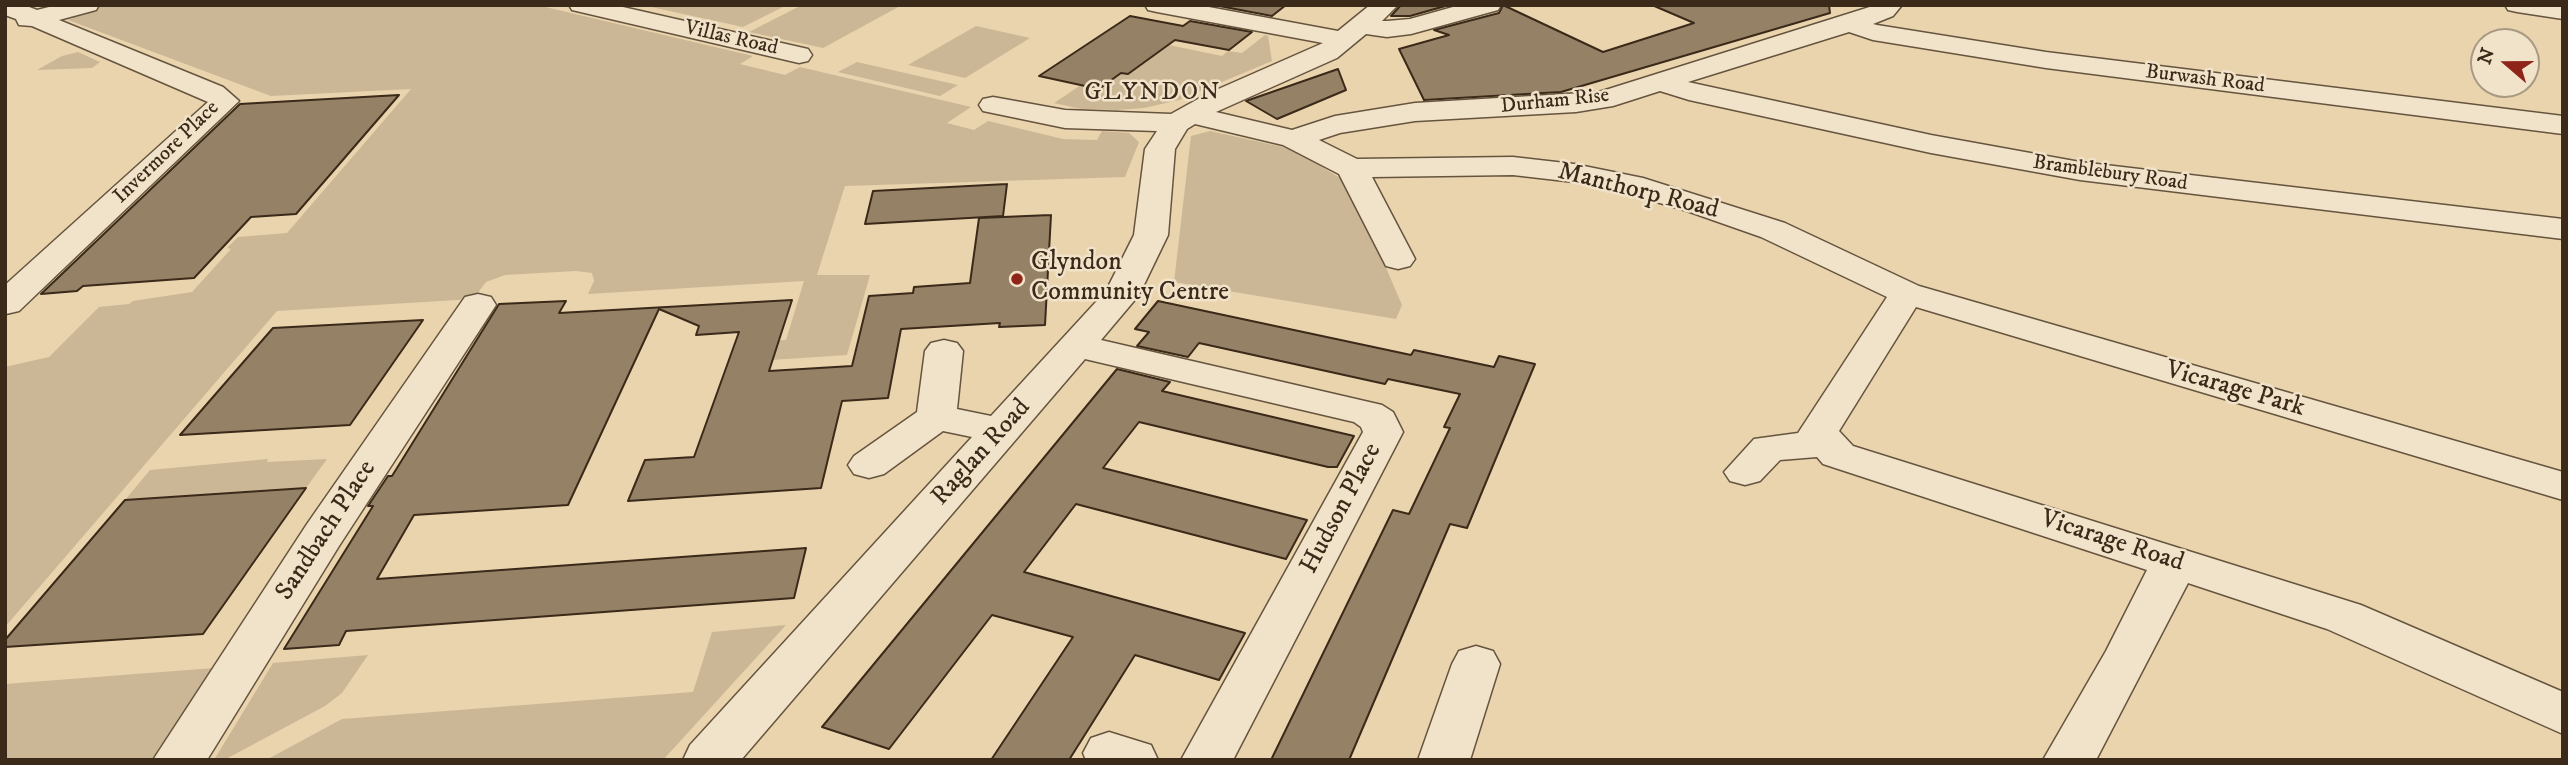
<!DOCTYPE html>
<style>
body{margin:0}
#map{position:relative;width:2568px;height:765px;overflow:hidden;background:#e9d4ae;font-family:"IM FELL DW Pica",serif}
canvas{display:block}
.frame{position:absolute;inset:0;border:7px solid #3b2919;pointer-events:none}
.north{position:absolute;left:2470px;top:28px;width:70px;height:70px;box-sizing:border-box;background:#f1e3ca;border:2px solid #a89983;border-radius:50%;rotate:290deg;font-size:19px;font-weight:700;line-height:28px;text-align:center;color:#3b2919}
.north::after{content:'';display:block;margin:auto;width:24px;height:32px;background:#8f2418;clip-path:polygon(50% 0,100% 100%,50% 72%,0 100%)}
</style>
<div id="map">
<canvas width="2568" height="765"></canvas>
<div class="frame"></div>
<div class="north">N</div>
</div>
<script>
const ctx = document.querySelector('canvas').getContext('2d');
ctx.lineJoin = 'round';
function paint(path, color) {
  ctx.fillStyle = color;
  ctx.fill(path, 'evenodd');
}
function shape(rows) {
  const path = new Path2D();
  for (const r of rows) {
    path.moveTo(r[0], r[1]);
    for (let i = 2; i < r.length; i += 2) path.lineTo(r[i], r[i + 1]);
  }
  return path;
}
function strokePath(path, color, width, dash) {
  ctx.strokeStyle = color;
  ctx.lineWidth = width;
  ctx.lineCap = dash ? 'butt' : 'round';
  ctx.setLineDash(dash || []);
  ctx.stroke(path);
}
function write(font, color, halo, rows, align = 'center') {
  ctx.font = font + ' "IM FELL DW Pica",serif';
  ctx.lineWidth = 5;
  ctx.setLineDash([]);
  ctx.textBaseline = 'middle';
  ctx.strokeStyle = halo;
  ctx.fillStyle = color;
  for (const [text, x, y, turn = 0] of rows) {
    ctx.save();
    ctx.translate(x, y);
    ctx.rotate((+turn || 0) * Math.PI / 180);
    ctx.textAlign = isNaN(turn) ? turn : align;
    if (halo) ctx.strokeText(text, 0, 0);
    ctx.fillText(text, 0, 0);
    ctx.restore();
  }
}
paint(shape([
 [105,5,537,5,753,56,740,64,785,75,800,67,971,107,947,123,974,130,988,121,1063,139,1097,140,1102,131,1129,133,1139,142,1125,177,845,186,817,275,870,275,847,355,740,362,748,342,786,340,804,281,588,294,594,281,592,273,576,271,505,275,486,282,473,299,277,311,5,627,5,367,49,357,99,307,129,304,133,301,192,292,231,249,227,248,238,237,287,233,411,89,271,96,68,20],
 [642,5,787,5,743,27],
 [802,5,902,5,823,48,749,32],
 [976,26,1030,38,965,78,908,65],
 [1265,35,1268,36,1272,61,1179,100,1144,108,1116,110,1081,109,1054,103,1081,85,1099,89,1121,73,1128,74,1143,63,1140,39,1222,56,1228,51,1242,53],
 [78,52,100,62,92,68,37,70,62,56],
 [857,62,958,85,940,96,838,72],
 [1210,131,1292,149,1350,184,1402,305,1396,319,1174,282,1191,136],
 [268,459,267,462,327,459,306,488,125,500,150,470],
 [786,625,663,760,266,760,342,719,693,692,712,632],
 [368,655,342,693,325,706,224,760,214,760,273,663],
 [214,668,153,760,5,760,5,684]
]), '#cbb795');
const building = shape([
 [1214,5,1286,5,1272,16,1214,5],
 [1401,5,1449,5,1410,16,1391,16,1401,5],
 [1503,5,1603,52,1694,23,1652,5,1829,5,1830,13,1561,92,1424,100,1399,49,1449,35,1434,30,1499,13,1503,5],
 [1130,16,1183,26,1190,21,1252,32,1229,50,1175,40,1128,74,1121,73,1099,89,1039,76,1130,16],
 [1338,69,1346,90,1277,119,1246,101,1338,69],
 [399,95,296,214,251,217,194,278,83,286,77,291,41,294,240,104,399,95],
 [1007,184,1003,216,865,224,873,191,1007,184],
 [1051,215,1045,325,999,327,1000,323,901,329,888,398,842,401,821,488,628,501,645,460,694,457,739,332,696,335,699,326,659,309,568,505,414,515,377,579,806,548,794,598,346,631,339,645,284,649,373,506,368,506,388,476,392,476,499,304,566,301,559,313,792,300,769,371,852,366,869,296,913,293,914,287,970,283,979,218,1051,215],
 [1158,301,1411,355,1414,350,1494,367,1499,356,1535,364,1467,528,1450,524,1349,760,1271,760,1393,510,1409,514,1450,428,1444,427,1460,394,1388,379,1385,384,1199,343,1188,357,1137,346,1149,332,1135,329,1158,301],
 [423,320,350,425,180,435,273,328,423,320],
 [1117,369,1170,382,1162,391,1354,436,1337,467,1328,467,1139,422,1103,468,1307,520,1286,559,1076,504,1024,572,1245,633,1219,680,1135,655,1069,760,991,760,1073,637,992,615,889,749,822,727,1117,369],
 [306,488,203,634,5,647,5,640,125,500,306,488]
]);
paint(building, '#958266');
strokePath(building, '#3b2919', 2);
const minor = shape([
 [5,5,24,5,37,10,57,5,99,5,96,10,59,20,223,87,239,101,19,311,6,314,5,285,208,102,32,26,19,25,16,19,5,15,5,5],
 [569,5,614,5,808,49,812,55,808,61,799,63,572,10,569,5],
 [1145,5,1198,5,1338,31,1370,5,1398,5,1382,21,1387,21,1410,19,1460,5,1501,5,1498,10,1411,34,1387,37,1366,34,1337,58,1216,112,1292,130,1335,116,1415,103,1599,92,1876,5,1902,5,1893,16,1873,24,1877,25,2046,52,2563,116,2563,134,2046,68,1873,40,1849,32,1688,82,1931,135,2080,162,2563,219,2563,239,2080,180,1931,153,1689,100,1660,91,1613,106,1576,112,1415,121,1340,133,1319,140,1357,159,1513,157,1574,164,1643,178,1785,223,1919,286,2563,472,2563,500,1916,307,1839,431,1853,446,2361,605,2563,692,2563,734,2327,629,2188,583,2096,760,2043,760,2106,651,2147,570,1823,464,1817,457,1780,460,1760,481,1745,485,1730,481,1724,472,1754,439,1798,433,1887,297,1761,237,1687,211,1626,193,1574,182,1513,175,1372,177,1415,259,1410,266,1398,269,1386,266,1339,174,1283,145,1195,124,1187,129,1175,149,1168,235,1139,295,1101,340,1382,405,1393,412,1403,432,1233,760,1181,760,1363,432,1361,427,1354,422,1085,359,741,760,683,760,690,745,972,437,943,431,884,474,869,478,854,474,848,465,854,456,917,412,925,351,931,343,944,340,957,343,963,351,957,409,991,416,1106,291,1134,235,1145,149,1157,131,1065,128,983,111,979,105,983,99,993,97,1065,110,1171,114,1207,94,1323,43,1157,12,1148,10,1145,5],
 [2505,5,2563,5,2563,19,2517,12,2508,10,2505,5],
 [478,294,491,297,496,305,339,546,207,760,153,760,307,524,465,297,478,294],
 [1476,646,1493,651,1500,664,1470,760,1418,760,1452,664,1459,651,1476,646],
 [1109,732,1151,745,1158,760,1086,760,1083,753,1091,738,1109,732]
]);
strokePath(minor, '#66543e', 3);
paint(minor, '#f1e3ca');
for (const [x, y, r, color] of [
 [1017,279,7,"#8f2418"]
]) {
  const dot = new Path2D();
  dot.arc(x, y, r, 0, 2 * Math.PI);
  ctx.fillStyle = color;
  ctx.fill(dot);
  strokePath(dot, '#f1e3ca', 2.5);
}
write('21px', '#3b2919', '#f1e3ca', [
 ["Villas Road",731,39,13],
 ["Burwash Road",2205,80,7],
 ["Durham Rise",1555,102,-6],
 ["Invermore Place",167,153,-44],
 ["Bramblebury Road",2110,174,8]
]);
ctx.letterSpacing = '2px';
write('24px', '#3b2919', '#f1e3ca', [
 ["GLYNDON",1153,94]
]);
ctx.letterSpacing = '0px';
write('26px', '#3b2919', '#f1e3ca', [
 ["Manthorp Road",1638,192,14],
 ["Vicarage Park",2235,390,16],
 ["Raglan Road",982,453,-48],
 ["Hudson Place",1342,509,-62],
 ["Sandbach Place",327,531,-57],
 ["Vicarage Road",2112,542,18]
]);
write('26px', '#3b2919', '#f1e3ca', [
 ["Glyndon",1031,264],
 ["Community Centre",1031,294]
], 'left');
</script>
